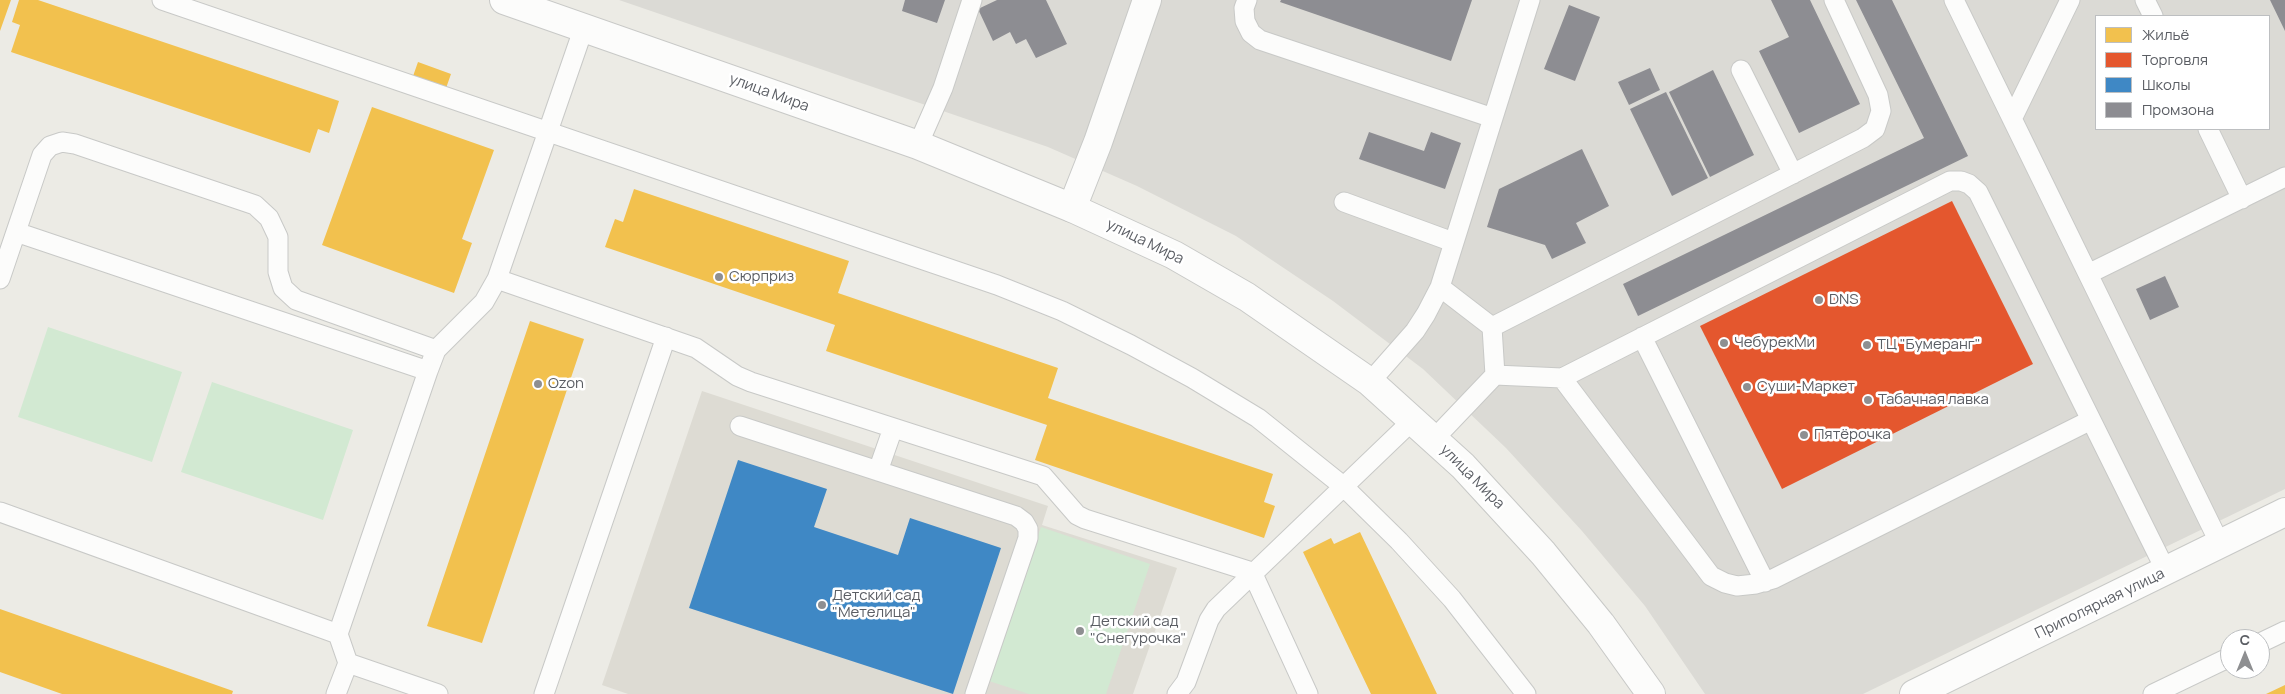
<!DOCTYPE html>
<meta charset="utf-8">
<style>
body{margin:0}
#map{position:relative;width:2285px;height:694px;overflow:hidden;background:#ecebe5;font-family:Manrope,sans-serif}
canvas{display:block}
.legend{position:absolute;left:2095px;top:15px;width:175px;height:115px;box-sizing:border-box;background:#fff;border:1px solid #bdbfc1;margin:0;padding:6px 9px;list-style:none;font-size:15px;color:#5b5e64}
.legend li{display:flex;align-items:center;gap:10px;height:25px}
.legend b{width:25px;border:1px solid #bdbfc1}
.north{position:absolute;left:2220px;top:629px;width:50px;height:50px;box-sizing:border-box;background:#fff;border:1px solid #bdbfc1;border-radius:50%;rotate:0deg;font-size:14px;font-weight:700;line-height:20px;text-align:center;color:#5b5e64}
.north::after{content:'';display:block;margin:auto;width:18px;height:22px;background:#8e8f91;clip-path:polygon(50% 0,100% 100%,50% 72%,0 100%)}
</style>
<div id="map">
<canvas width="2285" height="694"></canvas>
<ul class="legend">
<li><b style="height:14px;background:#f2c14e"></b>Жильё</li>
<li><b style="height:14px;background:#e4572e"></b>Торговля</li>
<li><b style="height:14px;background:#3f88c5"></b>Школы</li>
<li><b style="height:14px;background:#8d8d92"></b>Промзона</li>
</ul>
<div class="north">С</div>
</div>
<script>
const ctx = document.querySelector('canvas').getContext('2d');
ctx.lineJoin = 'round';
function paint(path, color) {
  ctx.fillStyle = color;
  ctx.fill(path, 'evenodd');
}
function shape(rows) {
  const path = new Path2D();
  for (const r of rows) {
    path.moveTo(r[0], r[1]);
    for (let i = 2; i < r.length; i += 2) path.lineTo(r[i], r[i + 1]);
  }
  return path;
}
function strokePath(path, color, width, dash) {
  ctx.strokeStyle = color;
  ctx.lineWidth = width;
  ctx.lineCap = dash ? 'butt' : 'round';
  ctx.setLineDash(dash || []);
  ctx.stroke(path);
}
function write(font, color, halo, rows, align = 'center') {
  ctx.font = font + ' Manrope,sans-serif';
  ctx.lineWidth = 5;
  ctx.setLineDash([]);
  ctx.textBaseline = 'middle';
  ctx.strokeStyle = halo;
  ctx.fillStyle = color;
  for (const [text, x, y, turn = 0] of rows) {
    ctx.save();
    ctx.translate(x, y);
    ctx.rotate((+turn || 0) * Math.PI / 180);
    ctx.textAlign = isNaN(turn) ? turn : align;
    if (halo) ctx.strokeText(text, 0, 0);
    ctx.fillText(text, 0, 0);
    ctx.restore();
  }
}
paint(shape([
 [619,0,2285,0,2285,489,1863,694,1705,694,1645,606,1582,531,1506,448,1423,369,1333,301,1236,236,1137,186,1048,147],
 [2096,16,2269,16,2269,129,2096,129]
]), '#dbdad5');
paint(shape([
 [702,391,1048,506,1042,525,1177,568,1133,694,628,694,602,685]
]), '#dddbd3');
paint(shape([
 [48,327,182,372,152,462,18,417],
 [212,382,353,430,323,520,181,472],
 [1041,527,1150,564,1106,694,1029,694,989,681]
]), '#d2e9d2');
paint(shape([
 [0,0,11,0,0,31],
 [19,0,38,0,339,101,329,133,318,129,310,153,11,52,20,25,12,22],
 [418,62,451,74,445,91,412,79],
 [372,107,494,150,462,239,472,243,454,293,322,245],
 [634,189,849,261,838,293,1058,368,1048,398,1273,474,1264,502,1275,506,1264,538,1035,460,1047,425,826,351,835,325,605,247,615,219,623,222],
 [530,321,584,339,482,643,427,626],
 [1360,532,1437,694,1371,694,1303,552,1331,538,1334,544],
 [0,609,233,691,232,694,62,694,0,672],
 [2285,685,2285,694,2266,694]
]), '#f2c14e');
paint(shape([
 [1952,201,2033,364,1782,489,1700,326]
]), '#e4572e');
paint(shape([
 [738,460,827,489,814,527,898,555,910,518,1001,548,953,694,689,608]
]), '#3f88c5');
paint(shape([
 [905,0,945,0,937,23,902,11],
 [997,0,1046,0,1067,44,1036,58,1026,39,1016,44,1010,32,993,41,978,9],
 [1281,0,1472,0,1451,61,1280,2],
 [1771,0,1810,0,1860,104,1799,133,1759,51,1789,37],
 [1856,0,1892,0,1968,156,1638,316,1623,284,1924,138],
 [2270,0,2285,0,2285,31],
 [1569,5,1600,17,1575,81,1544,69],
 [1650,68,1660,90,1629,105,1618,82],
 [1713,70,1754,155,1710,177,1669,92],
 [1666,92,1708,178,1672,196,1630,109],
 [1369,132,1424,151,1431,132,1461,143,1445,189,1359,159],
 [1582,149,1609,206,1576,223,1586,243,1552,259,1545,245,1487,227,1499,189],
 [2165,276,2179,307,2150,320,2136,289]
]), '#8d8d92');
const service = shape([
 [162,0,997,285,1062,311,1131,345,1192,378,1258,418,1343,486,1399,541,1452,599,1526,694],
 [1247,0,1244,8,1245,21,1251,33,1260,40,1493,118],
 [1954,0,2220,544],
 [2145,0,2153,16],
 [1741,70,1793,174],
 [2012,119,2070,0],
 [2208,129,2242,199],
 [918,145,943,88,972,0],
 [1344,202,1453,242],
 [16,232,428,371],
 [2088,274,2285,177],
 [0,279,42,155,50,146,62,142,75,144,255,205,269,218,278,237,278,272,283,288,296,300,436,350],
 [497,279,696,348,737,376,751,382,1043,476,1077,515,1085,519,1252,572,1308,694],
 [1440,287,1530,0],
 [1492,327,1863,138,1875,129,1881,111,1878,95,1834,0],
 [1642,337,1765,582],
 [1562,378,1711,576,1725,583,1737,586,1756,584,1773,579,2091,420],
 [1370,382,1415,331,1426,314,1440,287,1492,327,1495,375,1562,378,1950,181,1961,181,1969,184,1978,192,2166,571],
 [740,426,1016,516,1024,522,1028,529,1028,538,975,694],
 [1434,439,1495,375],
 [878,471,893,428],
 [0,512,338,634],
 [2260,643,2285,631],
 [348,663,438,694],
 [336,694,348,663,338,634,428,371,436,350,484,302,497,279,584,27],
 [544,694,666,337],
 [1177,694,1186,682,1209,620,1216,609,1413,420],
 [2153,694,2230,657]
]);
const minor = shape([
 [1072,208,1098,142,1147,0],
 [1914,694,2285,512]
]);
const tertiary = shape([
 [504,0,918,145,1072,208,1174,255,1247,297,1370,382,1463,466,1543,553,1601,624,1651,694]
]);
strokePath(service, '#c8c9c7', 21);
strokePath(minor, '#c8c9c7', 30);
strokePath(tertiary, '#c8c9c7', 30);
strokePath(service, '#fcfcfb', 19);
strokePath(minor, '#fcfcfb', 28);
strokePath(tertiary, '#fcfcfb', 28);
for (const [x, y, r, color] of [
 [719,277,5,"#8e8f91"],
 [1819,300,5,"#8e8f91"],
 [1724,343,5,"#8e8f91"],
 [1867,345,5,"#8e8f91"],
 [538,384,5,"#8e8f91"],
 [1747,387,5,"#8e8f91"],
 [1868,400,5,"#8e8f91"],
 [1804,435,5,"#8e8f91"],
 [822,605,5,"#8e8f91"],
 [1080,631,5,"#8e8f91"]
]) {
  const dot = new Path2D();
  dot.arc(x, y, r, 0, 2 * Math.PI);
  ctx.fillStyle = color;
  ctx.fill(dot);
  strokePath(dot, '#fff', 2);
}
write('15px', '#5b5e64', '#fff', [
 ["улица Мира",769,93,20],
 ["улица Мира",1145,242,26],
 ["улица Мира",1472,477,45],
 ["Приполярная улица",2100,604,-26]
]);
write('15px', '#5b5e64', '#fff', [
 ["Сюрприз",729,277],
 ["DNS",1829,300],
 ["ЧебурекМи",1734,343],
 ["ТЦ \"Бумеранг\"",1877,345],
 ["Ozon",548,384],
 ["Суши-Маркет",1757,387],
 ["Табачная лавка",1878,400],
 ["Пятёрочка",1814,435],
 ["Детский сад",832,596],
 ["\"Метелица\"",832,613],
 ["Детский сад",1090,622],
 ["\"Снегурочка\"",1090,639]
], 'left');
</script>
